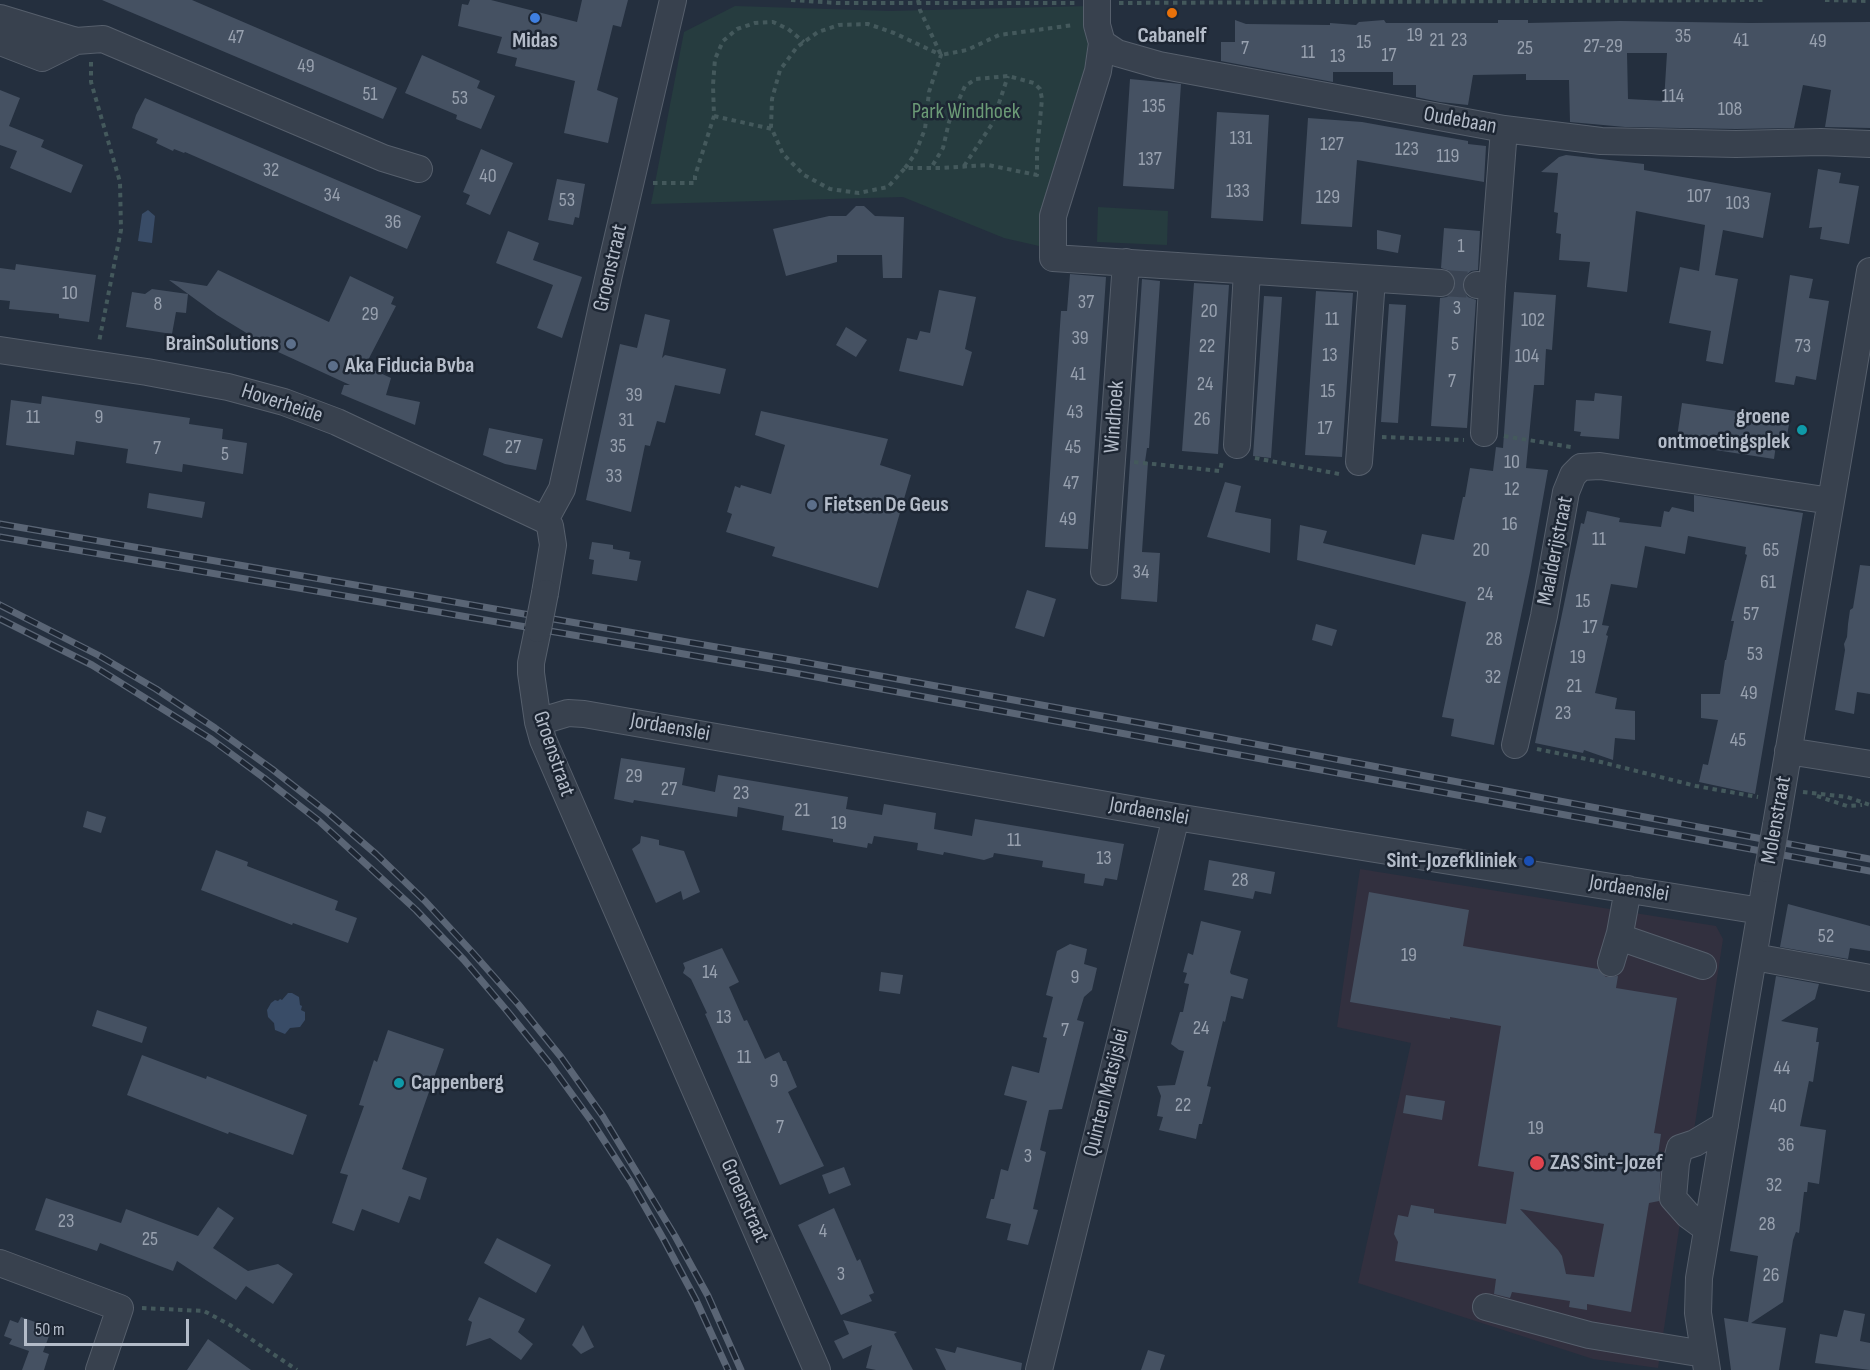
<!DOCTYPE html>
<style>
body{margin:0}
#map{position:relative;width:1870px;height:1370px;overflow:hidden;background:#242f3e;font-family:"Sofia Sans Condensed",sans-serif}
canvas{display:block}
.scale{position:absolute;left:24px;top:1319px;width:165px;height:27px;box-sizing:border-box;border:3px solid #b4bcc9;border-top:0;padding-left:8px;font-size:18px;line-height:21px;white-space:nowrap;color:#b4bcc9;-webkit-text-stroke:4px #1d2633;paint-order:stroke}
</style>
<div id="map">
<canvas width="1870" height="1370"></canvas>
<div class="scale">50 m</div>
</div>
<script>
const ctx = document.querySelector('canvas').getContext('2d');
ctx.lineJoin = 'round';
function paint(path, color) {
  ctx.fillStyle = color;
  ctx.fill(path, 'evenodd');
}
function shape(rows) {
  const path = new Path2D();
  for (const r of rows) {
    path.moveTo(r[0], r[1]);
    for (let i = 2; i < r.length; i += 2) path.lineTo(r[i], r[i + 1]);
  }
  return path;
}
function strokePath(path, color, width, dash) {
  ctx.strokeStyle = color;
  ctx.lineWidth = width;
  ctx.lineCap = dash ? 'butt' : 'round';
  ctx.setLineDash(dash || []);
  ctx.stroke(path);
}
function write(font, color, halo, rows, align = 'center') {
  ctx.font = font + ' "Sofia Sans Condensed",sans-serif';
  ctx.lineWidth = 5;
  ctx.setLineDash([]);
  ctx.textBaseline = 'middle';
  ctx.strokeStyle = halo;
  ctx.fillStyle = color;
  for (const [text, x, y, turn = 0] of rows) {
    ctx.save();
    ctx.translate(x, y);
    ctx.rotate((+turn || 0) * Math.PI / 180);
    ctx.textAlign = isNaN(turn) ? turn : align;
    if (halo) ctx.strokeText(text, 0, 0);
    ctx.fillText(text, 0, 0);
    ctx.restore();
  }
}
paint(shape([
 [1360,869,1716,926,1723,939,1658,1368,1593,1359,1358,1283,1411,1043,1337,1027]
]), '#32303f');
paint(shape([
 [735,6,890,11,1089,6,1088,66,1040,217,1039,246,1004,238,903,197,651,204,684,32],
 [1098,207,1168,211,1167,245,1097,242]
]), '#263c3f');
paint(shape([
 [148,210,155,216,152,243,138,241,142,214],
 [288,993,292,993,299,997,300,1005,302,1006,301,1010,305,1012,305,1020,300,1027,290,1028,285,1034,275,1030,274,1023,268,1017,267,1010,271,1003,275,1000,278,1001,280,999,282,1000]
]), '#394c67');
paint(shape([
 [102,0,192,0,397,88,383,119],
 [470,0,491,0,577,22,582,0,628,0,621,27,613,25,597,90,618,98,608,143,564,133,575,81,515,66,517,58,497,53,502,37,458,26,462,4,468,5],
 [1235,20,1246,24,1330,25,1330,23,1356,25,1359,22,1384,20,1386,23,1498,23,1498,20,1528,20,1528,23,1620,21,1750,23,1870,22,1870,128,1825,127,1831,90,1803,85,1794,128,1736,129,1625,127,1570,122,1569,80,1526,80,1526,74,1473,75,1468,105,1440,102,1416,97,1416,85,1393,85,1393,72,1333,72,1333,82,1221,61,1221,42,1235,42],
 [1627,53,1667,53,1664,101,1628,99],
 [422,55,480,81,477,88,495,96,481,129,456,119,457,115,405,93],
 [1130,79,1181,84,1174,189,1123,186],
 [0,90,20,98,9,126,44,140,41,147,83,165,71,193,10,168,17,151,0,145],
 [145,98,421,216,407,249,185,152,184,153,174,149,173,151,156,143,158,139,132,128,136,115],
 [1217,112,1269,115,1263,221,1211,218],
 [1308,118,1362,122,1468,141,1468,144,1486,146,1484,182,1357,160,1352,227,1301,224],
 [481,149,513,163,490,215,466,204,470,195,463,192],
 [1566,155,1644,164,1644,170,1771,193,1763,238,1723,230,1715,275,1738,279,1723,364,1706,361,1711,331,1669,323,1680,267,1699,271,1705,225,1636,211,1627,292,1587,287,1590,262,1559,260,1561,234,1556,233,1558,213,1554,212,1558,173,1541,172,1559,157],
 [1818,169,1841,173,1839,183,1859,186,1849,244,1820,239,1822,227,1809,228],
 [557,179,585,184,579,218,575,217,573,225,548,220],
 [856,206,864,206,875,216,904,217,902,278,883,278,882,255,837,255,837,262,786,276,773,229,829,216,846,216],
 [1444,228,1480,231,1478,270,1471,271,1465,276,1462,285,1464,292,1468,297,1476,300,1467,428,1431,426,1440,298,1447,297,1453,292,1456,283,1455,277,1450,271,1441,268],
 [1377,230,1401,235,1398,253,1377,249],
 [508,231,539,243,533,260,582,277,562,338,537,328,553,285,496,263],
 [16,264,96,275,89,322,59,318,59,314,9,309,10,301,0,300,0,268,15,270],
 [218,270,329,322,350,276,394,297,391,304,396,306,365,366,391,378,386,395,420,402,415,425,341,394,344,385,350,385,276,351,217,315,169,280,207,286],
 [1070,274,1106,277,1088,549,1045,547,1061,311,1067,311],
 [1790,275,1813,279,1809,298,1829,301,1816,380,1796,376,1794,385,1775,382],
 [1142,279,1160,281,1149,448,1147,448,1145,462,1148,462,1142,552,1160,553,1157,602,1121,599],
 [1194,283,1229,285,1218,454,1182,451],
 [152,289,188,294,186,313,176,312,172,334,126,327,132,292,145,294],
 [939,290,976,297,965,349,972,352,963,386,899,371,907,338,917,340,920,331,930,333],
 [1316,291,1353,293,1342,457,1305,455],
 [1514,292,1556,295,1552,350,1546,349,1544,385,1534,385,1526,468,1548,470,1530,572,1494,745,1451,736,1454,719,1442,717,1466,602,1297,560,1300,525,1327,531,1323,543,1415,565,1422,534,1454,540,1463,497,1465,497,1470,468,1493,471,1496,447,1503,448],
 [1264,296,1282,297,1271,458,1253,456],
 [1389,304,1406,305,1398,423,1381,422],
 [645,314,670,320,662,358,665,355,726,369,720,394,675,385,665,423,657,421,650,446,645,445,631,512,586,500,620,344,637,348],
 [846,327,867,340,856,357,836,345],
 [1595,393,1622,396,1619,439,1580,436,1581,432,1574,431,1576,400,1594,401],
 [42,396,190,418,189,424,223,429,222,439,247,443,243,474,183,464,182,472,126,463,128,449,76,441,74,455,6,445,11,400,41,404],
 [1682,403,1790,419,1786,441,1777,438,1774,459,1676,444],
 [761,411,888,439,880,465,911,475,878,588,772,556,775,547,726,532,732,514,727,512,735,486,740,488,741,485,771,494,785,445,755,435],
 [489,428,543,439,536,470,505,464,483,455],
 [1225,482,1241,486,1235,512,1271,519,1270,553,1207,537],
 [149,493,205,502,202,518,147,508],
 [1694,495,1803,513,1755,794,1699,782,1703,764,1708,765,1718,720,1701,718,1701,694,1720,694,1725,660,1726,660,1734,621,1731,621,1747,555,1745,554,1746,547,1688,536,1685,554,1645,546,1637,588,1611,584,1602,625,1609,626,1606,635,1608,636,1595,693,1617,698,1615,709,1635,711,1635,740,1615,738,1613,760,1584,750,1583,753,1535,743,1581,523,1584,524,1587,511,1620,518,1619,522,1661,527,1664,511,1669,512,1672,507,1694,512],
 [592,542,613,545,613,549,630,552,629,559,641,561,637,581,592,574,594,560,589,559],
 [1860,565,1870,566,1870,694,1857,692,1854,714,1835,710,1845,650,1844,644,1847,637,1848,624,1850,610,1853,608],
 [1027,590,1056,599,1044,637,1015,628],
 [1316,624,1337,630,1332,646,1312,640],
 [621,758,685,768,682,785,715,792,718,775,848,797,846,809,882,815,884,804,936,813,934,829,972,836,975,819,1124,844,1117,880,1105,878,1103,886,1084,883,1085,874,1042,867,1043,861,994,853,993,857,984,860,944,852,943,855,917,850,918,843,874,836,872,844,868,843,867,848,833,842,833,839,782,830,784,816,738,807,737,817,634,800,633,803,614,799],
 [87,811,106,817,101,833,83,827],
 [641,836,659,840,659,845,684,851,700,892,683,900,681,891,656,903,632,849,640,843],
 [216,850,248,862,247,866,338,901,335,910,357,918,348,943,293,923,292,925,201,890],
 [1209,860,1275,872,1271,894,1255,891,1253,899,1204,890],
 [1369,892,1469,910,1463,946,1598,969,1606,977,1618,976,1616,988,1677,998,1654,1133,1661,1134,1657,1162,1661,1163,1659,1201,1649,1203,1631,1312,1587,1304,1587,1310,1569,1307,1570,1301,1512,1292,1510,1298,1494,1294,1496,1279,1395,1261,1398,1242,1394,1234,1398,1215,1408,1217,1411,1205,1434,1209,1434,1213,1506,1224,1514,1172,1478,1166,1501,1026,1450,1017,1450,1019,1350,1002],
 [1520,1209,1604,1224,1594,1277,1566,1274,1562,1256,1558,1250],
 [1788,904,1870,926,1870,951,1850,948,1848,959,1780,947],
 [1201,921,1241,931,1230,972,1231,974,1248,979,1243,999,1231,996,1225,1022,1223,1021,1207,1086,1211,1087,1202,1124,1199,1124,1196,1139,1159,1130,1163,1117,1157,1116,1161,1096,1157,1086,1175,1085,1184,1051,1179,1050,1171,1044,1180,1012,1183,1012,1189,984,1184,983,1187,973,1183,972,1188,953,1193,955],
 [1070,944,1087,949,1084,964,1097,968,1092,990,1084,997,1077,1020,1084,1022,1062,1109,1049,1110,1040,1150,1046,1152,1033,1209,1038,1210,1028,1245,1007,1240,1011,1224,986,1218,991,1199,994,1199,1001,1169,1008,1171,1027,1101,1004,1095,1012,1066,1039,1073,1047,1038,1043,1037,1053,997,1046,995,1057,951],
 [722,948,739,982,729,987,744,1021,747,1020,765,1059,779,1052,783,1061,786,1061,797,1087,788,1092,824,1166,780,1185,705,1014,707,1013,691,979,683,973,685,968,683,963],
 [881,972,903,975,900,994,879,991],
 [1776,976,1819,984,1815,999,1781,1021,1818,1028,1816,1042,1819,1042,1813,1082,1809,1081,1800,1126,1826,1130,1819,1184,1808,1182,1807,1192,1804,1192,1799,1233,1796,1232,1793,1240,1783,1302,1751,1323,1786,1328,1779,1370,1731,1370,1724,1318,1748,1322,1758,1256,1730,1251],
 [97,1010,147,1027,142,1043,92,1026],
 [388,1030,444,1049,402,1169,427,1178,420,1200,409,1196,399,1223,362,1209,354,1231,332,1223,348,1175,340,1173,364,1106,359,1105,374,1060,377,1062],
 [142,1055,206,1079,207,1076,307,1115,293,1155,229,1132,228,1134,127,1095],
 [1406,1095,1445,1101,1442,1120,1403,1113],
 [844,1167,851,1185,829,1194,822,1175],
 [46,1198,121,1223,126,1209,198,1236,218,1207,234,1218,213,1248,248,1271,278,1264,293,1274,273,1304,246,1286,236,1300,177,1261,173,1271,100,1243,97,1251,35,1230],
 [834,1208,857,1261,860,1259,874,1293,869,1295,872,1301,841,1315,798,1225],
 [497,1238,551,1265,536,1293,484,1263],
 [479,1297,525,1319,518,1332,533,1344,521,1360,490,1338,466,1346,472,1322,468,1320],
 [1844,1310,1865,1314,1860,1341,1870,1343,1870,1370,1815,1363,1820,1334,1837,1337],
 [21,1317,52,1328,43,1352,49,1354,44,1370,22,1370,29,1351,9,1344,12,1339,4,1336,10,1320,18,1323],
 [843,1320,897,1332,894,1334,913,1370,876,1370,866,1368,872,1345,843,1359,834,1341,849,1334],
 [583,1325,594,1347,581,1354,572,1345],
 [208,1339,251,1370,187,1370],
 [957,1347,1022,1363,1021,1370,946,1370,935,1348,955,1353],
 [1148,1350,1165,1355,1160,1370,1141,1370]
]), '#455162');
strokePath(shape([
 [1441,283,1477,285]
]), '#3a4453', 26, [26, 13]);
const minor = shape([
 [1097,0,1097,25,1102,43,1117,53,1159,65,1299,91,1504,129,1601,141,1736,144,1821,142,1870,144],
 [0,18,76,41,103,39,383,158,419,169],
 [0,40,3,43,42,58,76,41],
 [1102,43,1098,71,1053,216,1053,258,1441,283],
 [1477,285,1492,286,1504,129],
 [0,350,147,372,228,387,284,402,337,422,545,520,550,526,553,545,545,593],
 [1484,433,1492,286],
 [1237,445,1247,271],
 [1359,462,1372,279],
 [545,520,562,489,608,279,673,0],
 [1104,572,1126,262],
 [538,629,531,663,531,673,538,722,543,740,817,1370],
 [538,722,568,713,584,714,1176,817,1761,911],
 [1515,745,1544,616,1566,492,1573,475,1581,467,1600,466,1831,501],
 [1788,751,1870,764],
 [1776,825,1870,271],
 [1628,889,1620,933,1625,939,1703,966],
 [1754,957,1870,978],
 [1611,963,1620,933],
 [1707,1229,1688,1215,1673,1198,1676,1163,1680,1148,1695,1143,1725,1125],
 [0,1263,120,1308,99,1370],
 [1486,1307,1589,1335,1704,1354],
 [1039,1370,1176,817],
 [1707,1370,1698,1313,1699,1278,1768,869]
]);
strokePath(minor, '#565f6c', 28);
strokePath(shape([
 [791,0,837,3,1075,3],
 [918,0,920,10,941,55,967,50,999,35,1074,25],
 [1825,0,1870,1],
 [1119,3,1763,0],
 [91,62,91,82,120,182,121,230,99,342],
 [714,116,772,129],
 [964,166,992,124,1008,76],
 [905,168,915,154,925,129,929,92,941,55,894,33,868,24,839,25,818,32,797,47,780,70,772,99,771,127,783,154,804,175,830,189,859,193,888,187,905,168,942,168,988,165,1037,175,1037,151,1042,99,1040,89,1034,83,1008,76,976,79,965,86,949,122,943,148,931,168],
 [653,183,695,183,695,176,714,116,713,85,715,59,723,41,737,29,755,23,773,22,788,29,804,42],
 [1504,436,1571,447],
 [1382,437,1464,440],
 [1255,458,1339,474],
 [1134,462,1220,471,1222,461],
 [1537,749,1601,762,1696,786,1758,797],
 [1803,792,1847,797,1870,805],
 [1817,796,1847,806,1862,805],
 [142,1308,204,1311,230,1325,297,1370]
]), '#44595c', 4, [4.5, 4.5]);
strokePath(minor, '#38414e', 26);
const rail = shape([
 [0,524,792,660,1180,730,1870,859],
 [0,537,789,672,1870,871],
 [0,605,98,655,156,689,215,728,272,769,327,812,376,854,425,901,473,953,518,1004,561,1057,602,1115,675,1236,708,1296,741,1370],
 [0,619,92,665,211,739,264,778,319,821,416,910,464,960,508,1012,550,1064,592,1122,631,1182,664,1240,696,1300,728,1370]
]);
strokePath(rail, '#5a6575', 7);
strokePath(rail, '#1d2633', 4.5, [14]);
const minorBridge = shape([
 [538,629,545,593],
 [1768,869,1776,825]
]);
strokePath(minorBridge, '#565f6c', 28, []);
strokePath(minorBridge, '#38414e', 26);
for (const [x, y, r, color] of [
 [1172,13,6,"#e8710a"],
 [535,18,6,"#3f7fe0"],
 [291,344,6,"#5c6f8a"],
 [333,366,6,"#5c6f8a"],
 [1802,430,6,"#0f9aa8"],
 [812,505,6,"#5c6f8a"],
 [1529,861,6,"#1a4fb4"],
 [399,1083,6,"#0f9aa8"],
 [1537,1163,8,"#e0444e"]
]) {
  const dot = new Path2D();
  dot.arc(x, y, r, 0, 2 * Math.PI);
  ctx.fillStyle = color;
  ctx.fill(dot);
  strokePath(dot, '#1d2633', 2);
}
write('20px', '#98a1af', null, [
 ["19",1415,36],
 ["35",1683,37],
 ["47",236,38],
 ["21",1437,41],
 ["23",1459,41],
 ["41",1741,41],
 ["49",1818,42],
 ["15",1364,43],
 ["27-29",1603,47],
 ["7",1245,49],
 ["25",1525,49],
 ["11",1308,53],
 ["17",1389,56],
 ["13",1338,57],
 ["49",306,67],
 ["51",370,95],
 ["114",1673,97],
 ["53",460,99],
 ["135",1154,107],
 ["108",1730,110],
 ["131",1241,139],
 ["127",1332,145],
 ["123",1407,150],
 ["119",1448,157],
 ["137",1150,160],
 ["32",271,171],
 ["40",488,177],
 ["133",1238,192],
 ["34",332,196],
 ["107",1699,197],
 ["129",1328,198],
 ["53",567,201],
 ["103",1738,204],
 ["36",393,223],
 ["1",1461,247],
 ["10",70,294],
 ["37",1086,303],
 ["8",158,305],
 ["3",1457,309],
 ["20",1209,312],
 ["29",370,315],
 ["11",1332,320],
 ["102",1533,321],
 ["39",1080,339],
 ["5",1455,345],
 ["22",1207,347],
 ["73",1803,347],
 ["13",1330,356],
 ["104",1527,357],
 ["41",1078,375],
 ["7",1452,382],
 ["24",1205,385],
 ["15",1328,392],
 ["39",634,396],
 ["43",1075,413],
 ["11",33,418],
 ["9",99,418],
 ["26",1202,420],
 ["31",626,421],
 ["17",1325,429],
 ["35",618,447],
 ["27",513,448],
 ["45",1073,448],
 ["7",157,449],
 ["5",225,455],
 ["10",1512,463],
 ["33",614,477],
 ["47",1071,484],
 ["12",1512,490],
 ["49",1068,520],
 ["16",1510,525],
 ["11",1599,540],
 ["20",1481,551],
 ["65",1771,551],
 ["34",1141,573],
 ["61",1768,583],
 ["24",1485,595],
 ["15",1583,602],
 ["57",1751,615],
 ["17",1590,628],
 ["28",1494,640],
 ["53",1755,655],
 ["19",1578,658],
 ["32",1493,678],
 ["21",1574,687],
 ["49",1749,694],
 ["23",1563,714],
 ["45",1738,741],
 ["29",634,777],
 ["27",669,790],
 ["23",741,794],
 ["21",802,811],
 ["19",839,824],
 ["11",1014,841],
 ["13",1104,859],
 ["28",1240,881],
 ["52",1826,937],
 ["19",1409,956],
 ["14",710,973],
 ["9",1075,978],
 ["13",724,1018],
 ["24",1201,1029],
 ["7",1065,1031],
 ["11",744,1058],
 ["44",1782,1069],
 ["9",774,1082],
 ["22",1183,1106],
 ["40",1778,1107],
 ["7",780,1128],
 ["19",1536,1129],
 ["36",1786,1146],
 ["3",1028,1157],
 ["32",1774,1186],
 ["23",66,1222],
 ["28",1767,1225],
 ["4",823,1232],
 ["25",150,1240],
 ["3",841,1275],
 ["26",1771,1276]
]);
write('bold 22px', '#b4bcc9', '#1d2633', [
 ["Cabanelf",1172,36,"center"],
 ["Midas",535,41,"center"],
 ["BrainSolutions",279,344,"right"],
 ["Aka Fiducia Bvba",345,366],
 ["groene",1790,417,"right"],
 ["ontmoetingsplek",1790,442,"right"],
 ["Fietsen De Geus",824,505],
 ["Sint-Jozefkliniek",1517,861,"right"],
 ["Cappenberg",411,1083],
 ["ZAS Sint-Jozef",1550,1163]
], 'left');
write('22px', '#6b9a76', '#1d2633', [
 ["Park Windhoek",966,112]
]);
write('22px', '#b4bcc9', '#1d2633', [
 ["Oudebaan",1460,121,10],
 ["Groenstraat",611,268,-77],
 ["Hoverheide",282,404,18],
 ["Windhoek",1115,417,-86],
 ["Maalderijstraat",1556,551,-79],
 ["Jordaenslei",670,728,10],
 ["Groenstraat",553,754,71],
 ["Jordaenslei",1149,812,10],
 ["Molenstraat",1777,820,-80],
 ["Jordaenslei",1629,889,9],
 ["Quinten Matsijslei",1107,1093,-76],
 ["Groenstraat",744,1201,66]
]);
</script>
